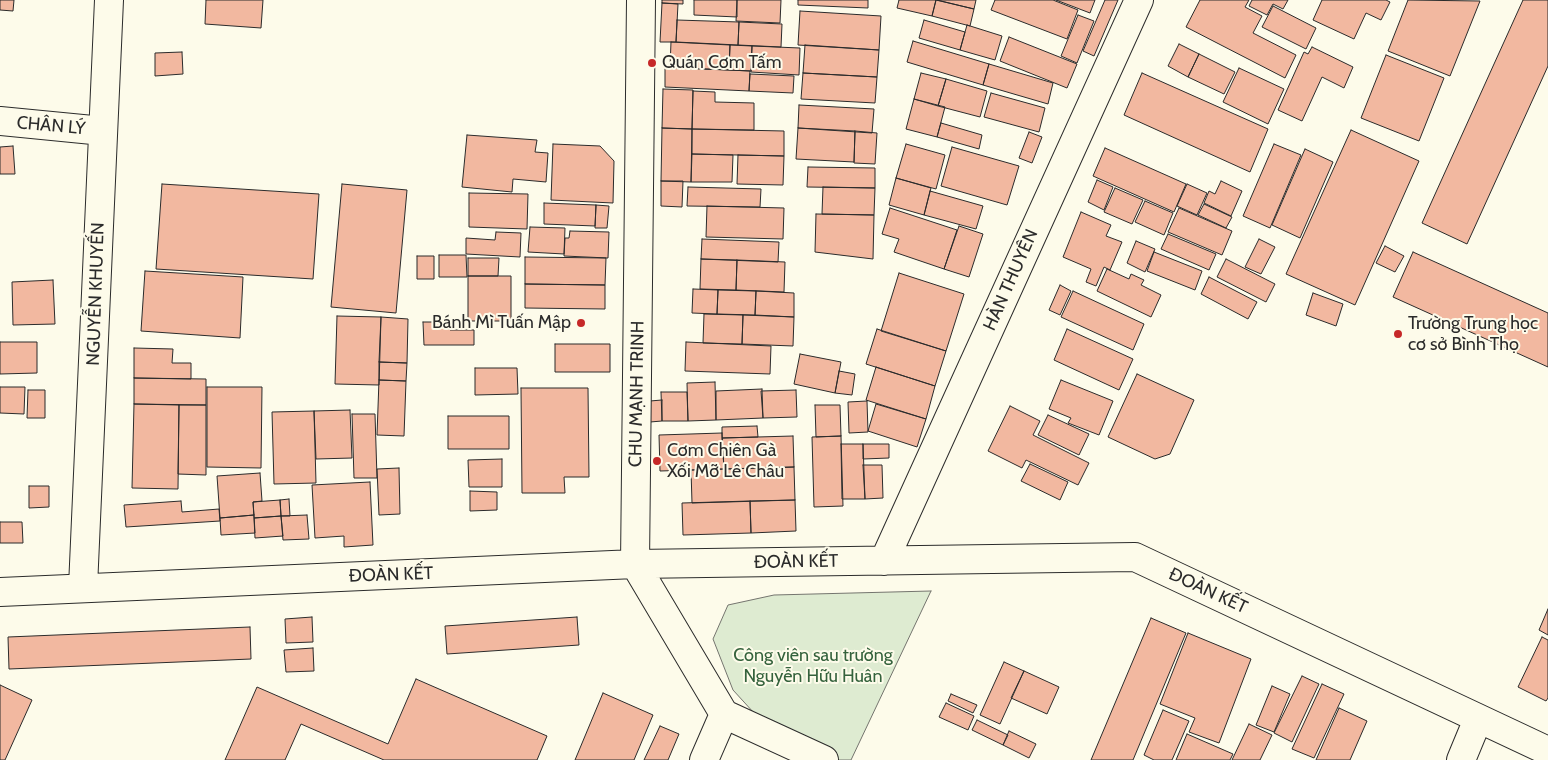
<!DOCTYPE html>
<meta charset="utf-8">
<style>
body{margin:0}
canvas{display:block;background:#fdfbea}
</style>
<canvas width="1548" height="760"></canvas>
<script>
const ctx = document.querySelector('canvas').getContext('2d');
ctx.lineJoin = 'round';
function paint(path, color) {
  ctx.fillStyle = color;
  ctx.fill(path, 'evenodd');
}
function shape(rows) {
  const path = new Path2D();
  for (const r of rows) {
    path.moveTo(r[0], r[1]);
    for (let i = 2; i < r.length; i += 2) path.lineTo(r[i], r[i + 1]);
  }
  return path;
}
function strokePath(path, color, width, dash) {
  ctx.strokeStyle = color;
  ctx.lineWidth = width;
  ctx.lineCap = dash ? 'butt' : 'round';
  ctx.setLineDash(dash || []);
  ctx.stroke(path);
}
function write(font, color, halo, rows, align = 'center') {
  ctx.font = font + ' Cabin,sans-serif';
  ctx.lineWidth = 4;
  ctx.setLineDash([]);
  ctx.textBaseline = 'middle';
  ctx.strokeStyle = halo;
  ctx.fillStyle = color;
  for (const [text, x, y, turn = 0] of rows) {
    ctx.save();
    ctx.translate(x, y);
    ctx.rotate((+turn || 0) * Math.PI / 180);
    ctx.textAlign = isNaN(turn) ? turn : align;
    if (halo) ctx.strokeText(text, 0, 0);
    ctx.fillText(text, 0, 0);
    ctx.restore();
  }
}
const green = shape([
 [931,591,851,760,834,760,765,725,733,690,713,639,728,605,774,595,931,591]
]);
paint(green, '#deebd1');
strokePath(green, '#74746e', 1);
const building = shape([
 [0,0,14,0,13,11,0,10,0,0],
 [206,0,263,0,261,28,205,24,206,0],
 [662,0,683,0,683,4,662,3,662,0],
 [694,0,737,0,737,17,694,15,694,0],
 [737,0,781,0,780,23,736,21,737,0],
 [798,0,868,0,868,8,798,5,798,0],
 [899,0,936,0,932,16,897,8,899,0],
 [936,0,974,9,970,26,932,16,936,0],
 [937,0,976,0,974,9,937,0],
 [995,0,1053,0,1078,10,1067,39,991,10,995,0],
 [1056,0,1095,0,1090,13,1056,0],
 [1105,0,1118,0,1094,56,1083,51,1105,0],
 [1200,0,1249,0,1245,7,1262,16,1253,33,1296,55,1285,78,1186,27,1200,0],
 [1252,0,1288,0,1283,9,1273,4,1267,15,1249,6,1252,0],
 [1322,0,1386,0,1390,2,1381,20,1366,13,1354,39,1313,20,1322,0],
 [1408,0,1480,1,1450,76,1388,51,1408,0],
 [1523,0,1548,0,1548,66,1467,244,1422,223,1523,0],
 [662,3,678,4,676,42,660,42,662,3],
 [1273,6,1316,28,1306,49,1262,27,1273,6],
 [800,11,881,16,879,50,798,45,800,11],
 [1078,15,1094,21,1077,63,1061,56,1078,15],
 [677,20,739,22,738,45,676,42,677,20],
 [924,20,965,32,960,50,919,38,924,20],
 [739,22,782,24,781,47,738,45,739,22],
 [967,25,1002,36,995,60,960,50,967,25],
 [1009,37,1077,64,1067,88,1000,61,1009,37],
 [913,41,989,64,983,85,907,62,913,41],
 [671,42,730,45,729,70,670,68,671,42],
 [1179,44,1199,54,1188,77,1168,66,1179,44],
 [730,45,752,46,751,71,729,70,730,45],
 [805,45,879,50,877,77,803,73,805,45],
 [752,46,800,48,799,75,751,72,752,46],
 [1312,47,1353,67,1344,88,1322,77,1302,121,1278,110,1304,52,1308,54,1312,47],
 [182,52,183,74,155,76,155,53,182,52],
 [1199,54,1235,72,1224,94,1188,77,1199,54],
 [1386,55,1444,78,1419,141,1361,118,1386,55],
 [989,64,1053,83,1048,104,983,85,989,64],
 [665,67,750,71,749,91,665,87,665,67],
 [1239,68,1284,89,1268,124,1223,102,1239,68],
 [803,73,877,77,875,103,801,99,803,73],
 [921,73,946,79,938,106,914,99,921,73],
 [1142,73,1268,129,1250,172,1124,115,1142,73],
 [750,74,794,76,793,93,749,91,750,74],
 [946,79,987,91,980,117,938,106,946,79],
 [663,89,693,90,692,129,662,128,663,89],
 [693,91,715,92,715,102,754,103,754,130,692,129,693,91],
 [991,93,1045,108,1039,132,984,117,991,93],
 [914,99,945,107,937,137,906,129,914,99],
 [799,105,874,109,872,133,798,128,799,105],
 [941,123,982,135,979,149,937,137,941,123],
 [662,128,692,129,691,182,661,181,662,128],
 [798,128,855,131,854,162,796,159,798,128],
 [692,129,784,131,784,156,692,154,692,129],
 [1351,130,1419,161,1355,305,1286,274,1351,130],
 [855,131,877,133,875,164,854,163,855,131],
 [1029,132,1042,137,1032,163,1019,158,1029,132],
 [467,135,537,140,535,152,548,153,546,182,513,179,512,192,462,187,467,135],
 [553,144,600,146,614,161,613,203,551,200,553,144],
 [906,144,945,155,936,189,896,178,906,144],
 [1274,144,1301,155,1270,228,1243,216,1274,144],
 [13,146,15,174,0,174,0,147,13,146],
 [952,147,1019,166,1007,205,941,186,952,147],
 [1105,148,1186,184,1174,212,1093,176,1105,148],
 [1305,149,1333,162,1300,238,1272,225,1305,149],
 [692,154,733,155,732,182,691,182,692,154],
 [738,155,784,156,783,185,737,184,738,155],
 [808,167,875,168,875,188,807,187,808,167],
 [896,178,931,188,924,215,889,205,896,178],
 [1097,180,1113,187,1104,210,1088,202,1097,180],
 [661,181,683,181,682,207,661,206,661,181],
 [1221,181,1242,191,1231,216,1204,203,1209,191,1215,194,1221,181],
 [162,184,319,194,313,279,156,269,162,184],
 [342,184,407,190,396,313,331,307,342,184],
 [1187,184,1207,193,1197,215,1177,206,1187,184],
 [688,187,761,189,760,207,687,206,688,187],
 [823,187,875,188,874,215,822,214,823,187],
 [1115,188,1143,200,1132,224,1104,212,1115,188],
 [930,191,983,206,976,229,924,215,930,191],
 [469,193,528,194,527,229,469,227,469,193],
 [1145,201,1173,213,1164,235,1135,222,1145,201],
 [544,203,596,205,595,226,544,224,544,203],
 [1204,204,1232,217,1226,228,1198,215,1204,204],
 [596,205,609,206,607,228,595,228,596,205],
 [707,206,784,208,783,239,706,237,707,206],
 [890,208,957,230,944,269,894,252,899,239,882,234,890,208],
 [1179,208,1232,231,1222,255,1168,232,1179,208],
 [1081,212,1111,225,1106,236,1122,242,1110,270,1104,267,1096,286,1086,282,1091,269,1063,257,1081,212],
 [816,214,874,215,873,259,815,252,816,214],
 [959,226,983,234,969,277,944,269,959,226],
 [530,227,565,228,564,254,528,252,530,227],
 [570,231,609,232,608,258,564,256,565,238,569,238,570,231],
 [496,232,521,233,520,257,466,254,466,238,495,240,496,232],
 [1168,234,1216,254,1209,270,1161,249,1168,234],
 [702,239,779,242,778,262,701,259,702,239],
 [1259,239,1275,247,1261,274,1245,267,1259,239],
 [1136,241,1155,249,1145,272,1127,263,1136,241],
 [1385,246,1404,256,1395,272,1376,263,1385,246],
 [1154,252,1202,271,1195,290,1147,271,1154,252],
 [1413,252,1548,313,1548,367,1393,297,1413,252],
 [439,255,466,255,467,277,439,277,439,255],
 [417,256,434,256,434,279,417,279,417,256],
 [525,257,606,258,605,285,525,284,525,257],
 [468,258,499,258,498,276,468,276,468,258],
 [701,259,737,260,736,290,700,289,701,259],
 [1226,259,1275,284,1266,302,1217,277,1226,259],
 [737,260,785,262,784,292,736,290,737,260],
 [1107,269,1129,279,1131,274,1144,280,1141,285,1161,295,1151,317,1097,291,1107,269],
 [145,271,243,277,240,338,141,331,145,271],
 [899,273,964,294,946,351,881,331,899,273],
 [468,276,511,276,511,321,468,321,468,276],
 [1209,277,1257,302,1248,319,1201,294,1209,277],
 [53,280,55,324,13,325,12,282,53,280],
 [525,284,605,285,605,309,525,308,525,284],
 [1060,285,1071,291,1060,315,1049,310,1060,285],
 [693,289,718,290,717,314,692,313,693,289],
 [718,290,756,291,755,315,717,314,718,290],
 [756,291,794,293,794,317,755,315,756,291],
 [1073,291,1144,324,1133,350,1061,317,1073,291],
 [1313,293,1343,304,1336,326,1306,315,1313,293],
 [704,314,743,315,742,344,703,343,704,314],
 [743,315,794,317,793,346,742,344,743,315],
 [337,316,381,317,379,385,335,384,337,316],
 [381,317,408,319,407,363,379,362,381,317],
 [423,322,450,322,450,330,474,330,474,345,424,345,423,322],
 [877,329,946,351,935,386,866,364,877,329],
 [1067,329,1133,359,1119,390,1054,360,1067,329],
 [0,342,37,342,37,373,0,374,0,342],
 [686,342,771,346,770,374,685,371,686,342],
 [555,344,610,344,610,372,555,372,555,344],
 [134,348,173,349,172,363,191,363,191,379,134,378,134,348],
 [800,354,841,362,835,393,794,384,800,354],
 [379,362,407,363,406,381,379,380,379,362],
 [876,367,935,386,926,419,866,400,876,367],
 [475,368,517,368,518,394,475,395,475,368],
 [839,371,855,374,852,395,835,393,839,371],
 [1137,374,1194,400,1170,454,1155,459,1108,437,1137,374],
 [134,378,206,379,206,405,134,404,134,378],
 [379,380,406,381,404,436,377,435,379,380],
 [1061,380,1113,401,1099,435,1068,423,1071,418,1049,409,1061,380],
 [715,382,716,420,688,421,687,383,715,382],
 [0,387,25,387,24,414,0,413,0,387],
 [207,387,262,387,261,468,207,467,207,387],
 [521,388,588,388,589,477,564,477,565,493,522,493,521,388],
 [762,389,763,418,716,420,716,391,762,389],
 [28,390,45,390,45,418,27,418,28,390],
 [796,390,797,417,763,418,761,391,796,390],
 [661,392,687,392,688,421,662,421,661,392],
 [662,400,662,421,650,422,650,401,662,400],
 [867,401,868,432,849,433,848,402,867,401],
 [134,404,179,405,178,489,132,488,134,404],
 [876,404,926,419,917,447,868,431,876,404],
 [179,405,206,405,206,475,178,474,179,405],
 [815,405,840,405,841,436,816,437,815,405],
 [1010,406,1040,421,1033,435,1089,463,1078,485,1026,460,1022,468,988,451,1010,406],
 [350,410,352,458,316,459,314,411,350,410],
 [314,411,316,483,274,484,272,412,314,411],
 [352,414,375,414,377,478,354,478,352,414],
 [1048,415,1089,434,1079,455,1038,435,1048,415],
 [448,416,509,416,509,449,448,449,448,416],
 [757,426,758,437,722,438,722,427,757,426],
 [722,433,724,469,660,471,659,435,722,433],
 [793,436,794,467,724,469,722,438,793,436],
 [841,436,843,506,814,507,812,437,841,436],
 [841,444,863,444,865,499,842,499,841,444],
 [863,444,889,444,889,458,863,459,863,444],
 [502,459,502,487,469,487,468,460,502,459],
 [1030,464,1068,482,1060,500,1021,481,1030,464],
 [863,465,882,465,883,498,865,499,863,465],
 [794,467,795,500,692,503,691,470,794,467],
 [399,468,400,514,379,515,377,469,399,468],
 [260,473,262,501,253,502,254,515,220,518,217,476,260,473],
 [370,482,373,545,344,547,344,536,315,538,312,485,370,482],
 [29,486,49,486,49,507,29,508,29,486],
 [470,491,497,492,497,510,470,511,470,491],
 [289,499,290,516,281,516,280,500,289,499],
 [280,500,281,516,254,518,253,502,280,500],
 [795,500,796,531,751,533,750,501,795,500],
 [181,501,182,512,219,509,220,521,126,527,124,505,181,501],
 [750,501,751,533,683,535,682,503,750,501],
 [254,515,255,533,221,535,220,518,254,515],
 [307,515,309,539,283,540,281,516,307,515],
 [281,516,283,536,255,538,254,518,281,516],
 [0,522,22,522,23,543,0,543,0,522],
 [1548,609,1548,635,1539,630,1548,609],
 [312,617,313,642,286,643,285,619,312,617],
 [577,617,579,645,447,654,445,626,577,617],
 [1151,618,1186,633,1133,760,1091,760,1151,618],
 [250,627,251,659,9,669,8,637,250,627],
 [1188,633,1251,659,1219,743,1189,732,1195,718,1160,704,1188,633],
 [1542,637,1548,640,1548,698,1546,701,1518,687,1542,637],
 [313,648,314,671,286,672,284,650,313,648],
 [1004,662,1024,671,1000,724,980,715,1004,662],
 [1024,671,1059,687,1047,714,1011,698,1024,671],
 [1302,676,1319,684,1292,742,1274,733,1302,676],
 [416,679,547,736,537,760,384,760,301,724,285,760,225,760,257,687,388,744,416,679],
 [1322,684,1344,694,1314,758,1292,749,1322,684],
 [0,685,32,700,5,760,0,760,0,685],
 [1272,686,1290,694,1274,732,1256,725,1272,686],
 [603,693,653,715,634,760,575,760,603,693],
 [951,694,977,705,973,713,948,701,951,694],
 [946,703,974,716,968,730,939,717,946,703],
 [1339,708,1367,721,1350,760,1316,760,1339,708],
 [1163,710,1189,721,1172,760,1154,760,1144,755,1163,710],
 [977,720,1008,735,1003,745,972,730,977,720],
 [1249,724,1272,735,1260,760,1232,760,1249,724],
 [660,726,679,734,668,760,644,760,660,726],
 [1009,731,1036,744,1029,758,1003,745,1009,731],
 [1187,734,1233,754,1230,760,1176,760,1187,734]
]);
paint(building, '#f2b8a0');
strokePath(building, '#2b2b2b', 1);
const minor = shape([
 [641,0,635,564,724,714],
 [0,121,103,131],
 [884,561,1139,0],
 [83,587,109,0],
 [0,592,635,564,1135,557,1548,751],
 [724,714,824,760],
 [704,760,724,714],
 [1461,760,1478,719]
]);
strokePath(minor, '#2b2b2b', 30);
strokePath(minor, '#fdfbea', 28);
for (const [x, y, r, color] of [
 [652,63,5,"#c62828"],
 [581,323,5,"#c62828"],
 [1398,334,5,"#c62828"],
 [657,461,5,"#c62828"]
]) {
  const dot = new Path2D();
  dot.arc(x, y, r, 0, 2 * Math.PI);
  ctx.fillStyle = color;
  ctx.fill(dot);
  strokePath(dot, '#fdfbea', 2);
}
write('18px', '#2b2b2b', '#fdfbea', [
 ["Quán Cơm Tấm",662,63],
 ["Bánh Mì Tuấn Mập",571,323,"right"],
 ["Trường Trung học",1408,324],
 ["cơ sở Bình Thọ",1408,345],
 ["Cơm Chiên Gà",667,451],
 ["Xối Mỡ Lê Châu",667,472]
], 'left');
write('18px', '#2b2b2b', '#fdfbea', [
 ["CHÂN LÝ",51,126,5],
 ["HÀN THUYÊN",1011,280,-66],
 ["NGUYỄN KHUYẾN",96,294,-88],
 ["CHU MẠNH TRINH",637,394,-89],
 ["ĐOÀN KẾT",796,562,-1],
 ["ĐOÀN KẾT",391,575,-2],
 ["ĐOÀN KẾT",1208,591,25]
]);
write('18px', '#34623c', '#fdfbea', [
 ["Công viên sau trường",813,656],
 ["Nguyễn Hữu Huân",813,677]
]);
</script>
